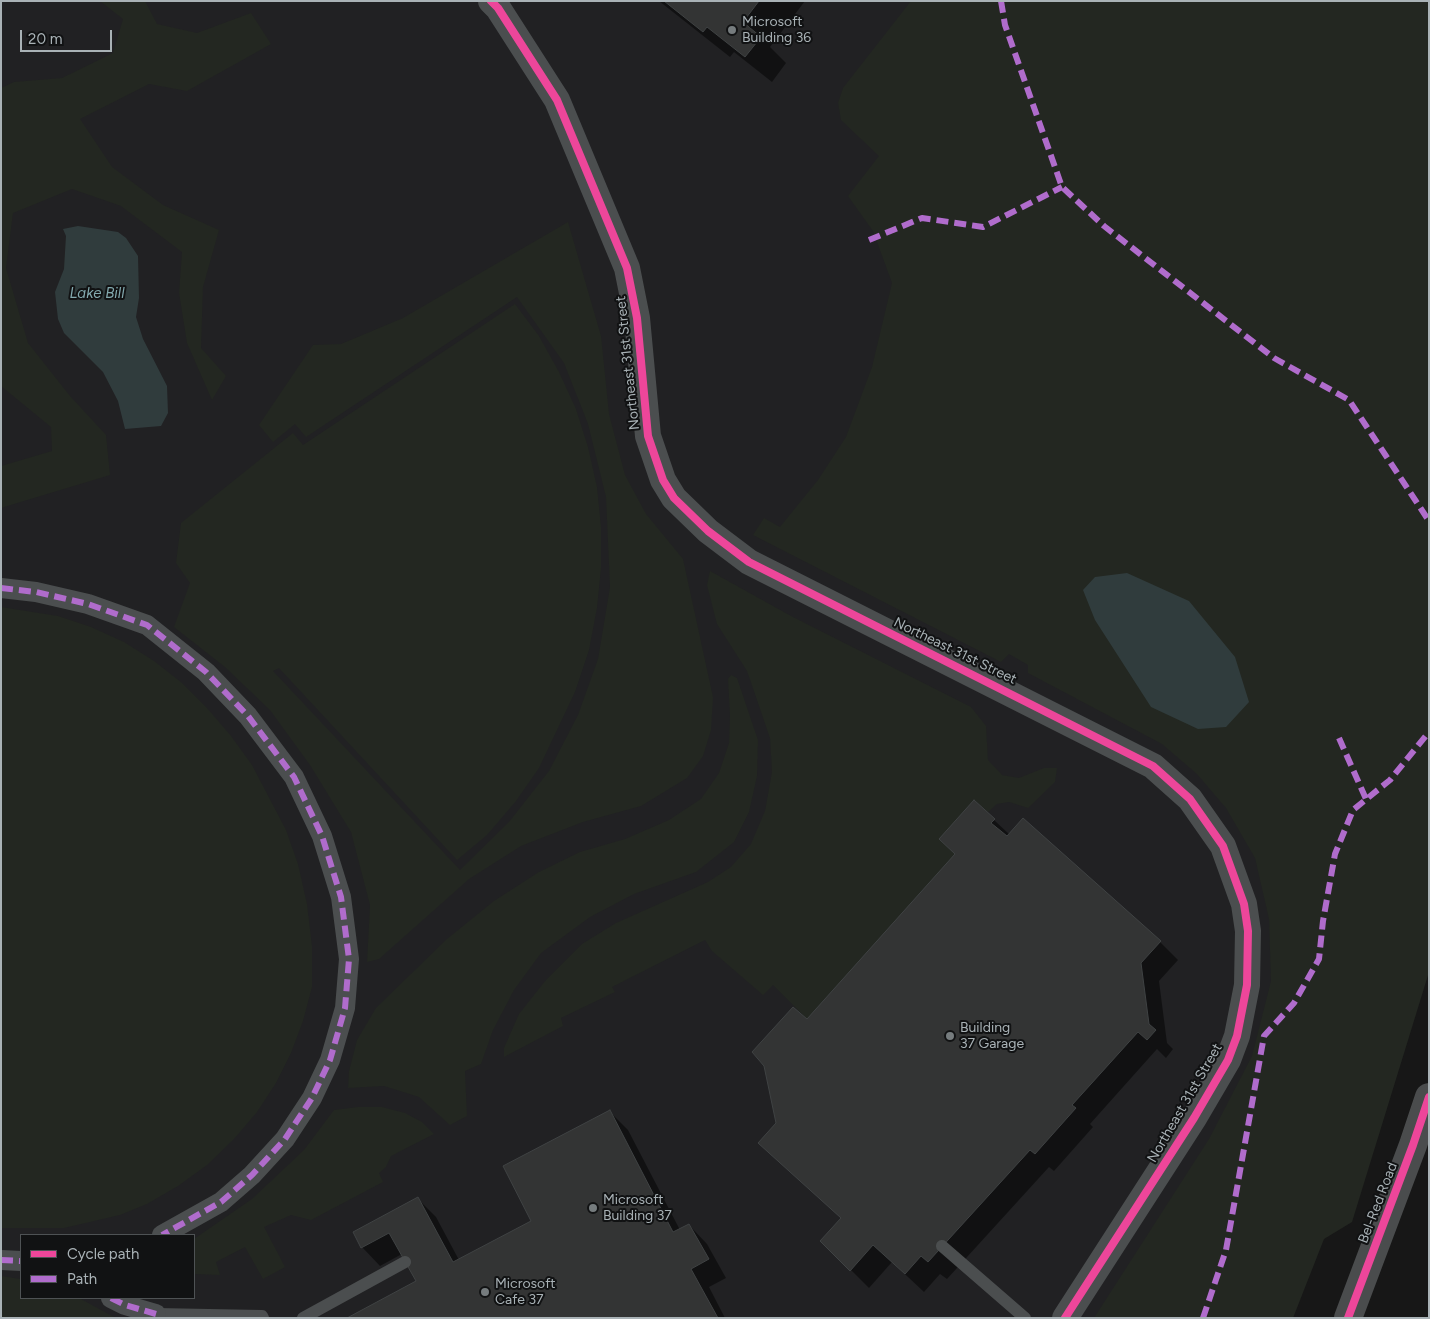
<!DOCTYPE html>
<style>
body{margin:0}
#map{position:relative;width:1430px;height:1319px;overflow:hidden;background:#171717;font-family:Figtree,sans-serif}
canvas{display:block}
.frame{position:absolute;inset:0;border:2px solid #a9b2b6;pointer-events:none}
.legend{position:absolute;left:20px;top:1234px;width:175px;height:65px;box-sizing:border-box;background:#111213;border:1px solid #4e5254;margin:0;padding:6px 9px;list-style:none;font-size:15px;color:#a9b2b6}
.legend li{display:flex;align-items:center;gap:10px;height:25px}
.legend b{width:25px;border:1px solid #4e5254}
.scale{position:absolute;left:20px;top:30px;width:92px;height:22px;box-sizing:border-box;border:2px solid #a9b2b6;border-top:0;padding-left:6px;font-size:15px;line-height:18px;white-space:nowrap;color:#a9b2b6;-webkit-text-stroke:4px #111213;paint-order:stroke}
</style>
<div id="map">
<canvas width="1430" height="1319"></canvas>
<div class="frame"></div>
<ul class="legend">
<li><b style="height:6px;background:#ed469a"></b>Cycle path</li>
<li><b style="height:6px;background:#b06ccc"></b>Path</li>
</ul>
<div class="scale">20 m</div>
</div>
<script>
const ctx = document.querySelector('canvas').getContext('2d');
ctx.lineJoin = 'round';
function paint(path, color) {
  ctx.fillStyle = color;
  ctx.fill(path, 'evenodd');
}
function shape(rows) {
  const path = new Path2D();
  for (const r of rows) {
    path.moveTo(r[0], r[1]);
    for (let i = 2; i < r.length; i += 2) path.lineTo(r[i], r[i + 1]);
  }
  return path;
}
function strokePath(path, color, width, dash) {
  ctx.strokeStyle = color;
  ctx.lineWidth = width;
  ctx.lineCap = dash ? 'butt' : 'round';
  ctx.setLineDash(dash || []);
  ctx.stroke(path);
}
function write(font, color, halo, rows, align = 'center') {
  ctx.font = font + ' Figtree,sans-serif';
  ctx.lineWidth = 4;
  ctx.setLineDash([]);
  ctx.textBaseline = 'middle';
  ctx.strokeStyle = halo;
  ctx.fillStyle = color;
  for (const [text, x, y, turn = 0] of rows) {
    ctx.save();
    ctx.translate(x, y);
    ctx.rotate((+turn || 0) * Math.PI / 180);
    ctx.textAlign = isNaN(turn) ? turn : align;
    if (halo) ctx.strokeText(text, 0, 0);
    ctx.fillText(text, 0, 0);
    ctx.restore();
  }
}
paint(shape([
 [1,1,1429,1,1286,1318,1,1318],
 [21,1235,194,1235,194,1298,21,1298]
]), '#212123');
paint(shape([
 [100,1,145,1,157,24,197,33,251,13,271,44,187,91,149,84,80,119,112,167,163,205,219,230,203,287,201,348,226,376,212,400,187,343,179,293,182,252,121,206,72,189,13,213,6,268,28,343,70,396,106,435,110,475,1,508,1,466,52,451,51,427,1,386,1,88,14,82,62,78,113,53,123,19],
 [911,1,1429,1,1429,972,1352,1222,1324,1239,1293,1318,1094,1318,1209,1139,1252,1056,1271,981,1269,919,1255,858,1226,808,1197,774,1162,744,1028,673,1028,665,1009,654,1001,662,753,535,764,518,780,527,818,480,846,437,872,367,892,283,873,231,848,196,879,156,841,120,838,103,843,88],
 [568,222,601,336,609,414,625,475,646,514,683,559,713,697,711,730,703,756,687,778,641,806,583,822,521,846,469,879,379,959,367,962,370,905,351,832,310,765,270,710,225,667,174,627,190,583,176,563,181,523,293,433,303,445,515,304,539,336,559,372,576,409,588,447,597,487,601,527,601,568,597,608,589,650,575,692,539,768,516,801,487,835,457,860,279,668,273,671,460,870,509,822,549,771,578,715,598,659,610,587,606,497,588,424,564,363,517,297,306,437,295,424,273,442,259,425,313,345,341,344,403,318],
 [710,571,791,616,971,707,986,726,988,760,1002,775,1019,778,1044,768,1057,768,1055,782,1028,808,1009,802,997,804,988,812,974,800,939,839,955,854,807,1019,773,985,763,995,712,951,705,940,612,987,615,992,561,1018,563,1026,504,1057,504,1048,519,1014,546,980,582,944,616,923,708,882,731,867,751,844,765,811,772,772,770,738,747,671,717,624,707,585],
 [1,607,58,616,91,627,124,642,154,661,182,683,207,708,231,736,252,765,286,830,298,864,307,904,312,946,312,987,303,1021,291,1053,276,1083,257,1112,234,1139,207,1165,178,1186,147,1204,120,1215,64,1228,1,1228],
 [731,675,737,678,758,740,757,776,749,812,734,842,696,872,634,894,590,917,541,953,514,990,493,1030,481,1064,465,1071,467,1116,450,1125,419,1097,384,1086,348,1088,349,1071,357,1040,376,1008,447,939,494,901,539,872,580,852,625,839,669,820,701,799,719,773,729,743,730,716,728,679],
 [358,1107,382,1107,405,1113,422,1122,434,1134,391,1156,386,1167,379,1173,383,1182,311,1220,291,1215,264,1227,285,1267,263,1279,245,1247,216,1262,220,1275,194,1274,194,1239,252,1199,304,1150,334,1110],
 [1,1276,21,1279,21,1298,79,1298,116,1318,1,1318]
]), '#232721');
paint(shape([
 [78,226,118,232,126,238,138,256,139,298,136,317,143,339,167,386,168,413,161,426,125,429,118,401,103,372,64,333,58,319,55,292,64,269,66,236,63,229],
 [1127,573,1189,601,1235,657,1249,702,1226,727,1198,729,1151,707,1095,620,1083,590,1095,577]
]), '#303c3d');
paint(shape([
 [659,1,805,1,770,47,786,63,772,82,734,52,730,57],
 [994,820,1010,835,1160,942,1178,960,1159,981,1167,1043,1173,1049,1166,1058,1157,1049,1090,1124,1093,1127,1054,1171,1049,1167,947,1279,940,1274,924,1292,892,1262,869,1288,822,1241,842,1219,777,1123,807,1021,956,855],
 [610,1112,628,1130,680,1230,689,1225,707,1244,726,1278,709,1287,725,1318,350,1318,418,1282,402,1254,380,1266,362,1247,418,1199,436,1217,459,1260,533,1221]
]), '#0007');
const building = shape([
 [664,1,759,1,743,22,761,37,745,57,707,27,703,32,664,1],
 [974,800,995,819,991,823,1007,836,1023,818,1161,941,1141,963,1149,1024,1156,1030,1147,1040,1138,1032,1072,1105,1076,1108,1035,1154,1030,1150,928,1262,921,1256,905,1274,873,1245,850,1271,820,1241,841,1218,758,1143,776,1123,764,1066,752,1052,793,1007,807,1019,955,854,939,839,974,800],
 [610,1110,673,1232,689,1224,709,1259,691,1269,718,1318,347,1318,416,1281,389,1233,361,1248,353,1232,418,1197,453,1262,531,1221,503,1166,610,1110]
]);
paint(building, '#333434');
strokePath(building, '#3f4243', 1);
strokePath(shape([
 [942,1246,1025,1318],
 [156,1314,262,1316,263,1318],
 [303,1318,405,1262]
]), '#4b4e4f', 12);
strokePath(shape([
 [1,588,36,592,88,604,147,625,206,672,248,716,294,777,322,836,341,897,349,959,345,1008,330,1060,312,1098,285,1139,252,1175,221,1202,162,1235],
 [1,1260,21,1261],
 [111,1298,125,1305,156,1314]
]), '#4b4e4f', 20);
strokePath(shape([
 [491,1,498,8,557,100,627,268,637,318,648,436,663,480,674,498,708,531,749,562,1153,766,1190,799,1223,846,1244,904,1248,931,1247,985,1237,1036,1228,1060,1194,1118,1065,1318]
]), '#4b4e4f', 26);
strokePath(shape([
 [1348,1318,1413,1145,1429,1097]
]), '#4a4c4d', 28);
strokePath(shape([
 [1001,1,1005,25,1062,187,1104,226,1274,358,1349,400,1429,521],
 [869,240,922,218,983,227,1062,187],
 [1,588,36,592,88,604,147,625,206,672,248,716,294,777,322,836,341,897,349,959,345,1008,330,1060,312,1098,285,1139,252,1175,221,1202,162,1235],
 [1339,738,1366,799],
 [1,1260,21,1261],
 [111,1298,125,1305,156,1314],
 [1203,1318,1226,1250,1264,1036,1294,1003,1319,959,1323,921,1335,854,1353,810,1390,780,1429,732]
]), '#b06ccc', 6, [12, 6]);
strokePath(shape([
 [491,1,498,8,557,100,627,268,637,318,648,436,663,480,674,498,708,531,749,562,1153,766,1190,799,1223,846,1244,904,1248,931,1247,985,1237,1036,1228,1060,1194,1118,1065,1318],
 [1348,1318,1413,1145,1429,1097]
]), '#ed469a', 8);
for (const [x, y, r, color] of [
 [732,30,5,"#767c7e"],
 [950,1036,5,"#767c7e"],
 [593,1208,5,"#767c7e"],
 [485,1292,5,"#767c7e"]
]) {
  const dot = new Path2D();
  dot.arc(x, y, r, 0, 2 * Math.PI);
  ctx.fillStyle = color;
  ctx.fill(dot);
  strokePath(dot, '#111213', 2);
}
write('14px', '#a9b2b6', '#111213', [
 ["Microsoft",742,22],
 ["Building 36",742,38],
 ["Building",960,1028],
 ["37 Garage",960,1044],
 ["Microsoft",603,1200],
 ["Building 37",603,1216],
 ["Microsoft",495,1284],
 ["Cafe 37",495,1300]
], 'left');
write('14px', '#a9b2b6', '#111213', [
 ["Northeast 31st Street",628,363,-96],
 ["Northeast 31st Street",955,651,26],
 ["Northeast 31st Street",1185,1103,-60],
 ["Bel-Red Road",1378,1203,-69]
]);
write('italic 15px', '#83a9ae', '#111213', [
 ["Lake Bill",97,294]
]);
</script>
